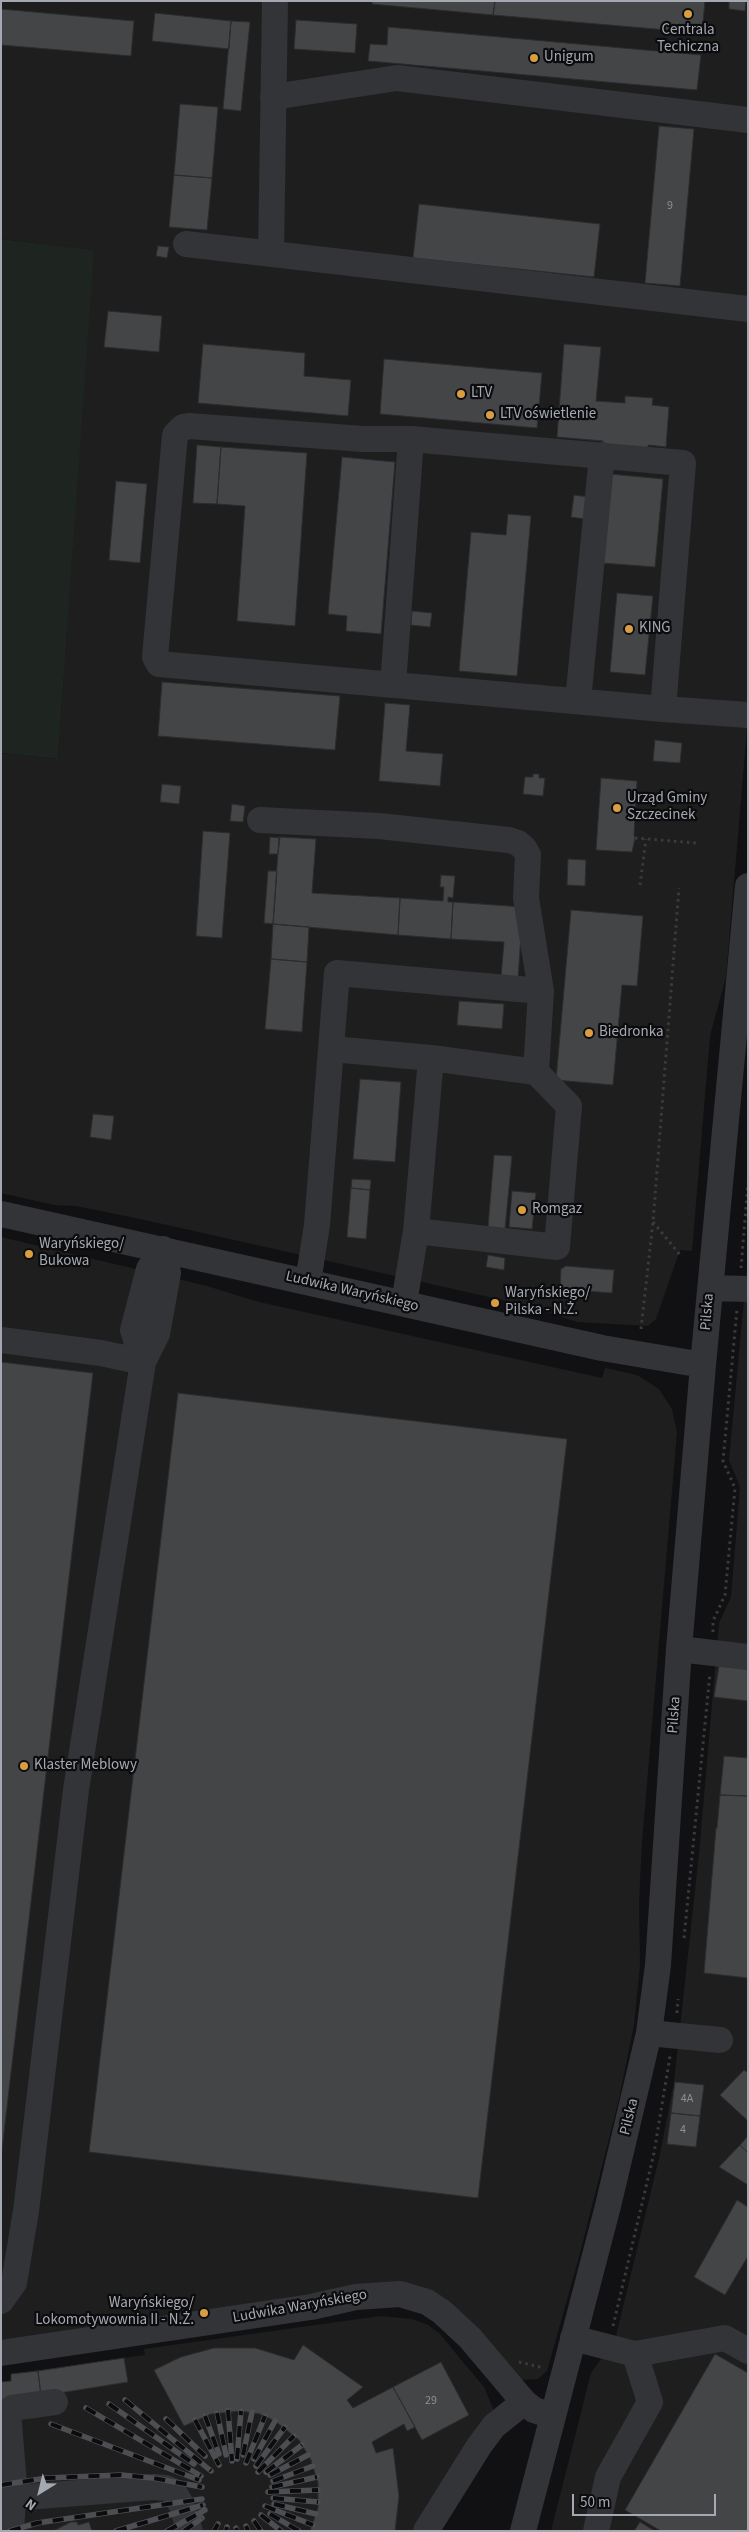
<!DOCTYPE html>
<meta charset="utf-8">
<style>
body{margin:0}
#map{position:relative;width:749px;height:2532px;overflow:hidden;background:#111113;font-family:"Source Sans 3",sans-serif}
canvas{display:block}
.frame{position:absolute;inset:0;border:2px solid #a4a9b1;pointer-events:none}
.north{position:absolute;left:15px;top:2467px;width:50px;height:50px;-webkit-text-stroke:4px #0c0c0e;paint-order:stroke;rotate:216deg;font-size:14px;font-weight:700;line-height:20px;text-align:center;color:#a4a9b1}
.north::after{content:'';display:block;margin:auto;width:18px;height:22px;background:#a4a9b1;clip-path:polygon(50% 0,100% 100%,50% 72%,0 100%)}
.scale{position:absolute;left:572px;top:2494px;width:144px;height:22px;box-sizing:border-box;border:2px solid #a4a9b1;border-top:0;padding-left:6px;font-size:15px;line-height:18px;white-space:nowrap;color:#a4a9b1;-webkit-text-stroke:4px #0c0c0e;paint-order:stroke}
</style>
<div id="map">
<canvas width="749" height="2532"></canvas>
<div class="frame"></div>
<div class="north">N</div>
<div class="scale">50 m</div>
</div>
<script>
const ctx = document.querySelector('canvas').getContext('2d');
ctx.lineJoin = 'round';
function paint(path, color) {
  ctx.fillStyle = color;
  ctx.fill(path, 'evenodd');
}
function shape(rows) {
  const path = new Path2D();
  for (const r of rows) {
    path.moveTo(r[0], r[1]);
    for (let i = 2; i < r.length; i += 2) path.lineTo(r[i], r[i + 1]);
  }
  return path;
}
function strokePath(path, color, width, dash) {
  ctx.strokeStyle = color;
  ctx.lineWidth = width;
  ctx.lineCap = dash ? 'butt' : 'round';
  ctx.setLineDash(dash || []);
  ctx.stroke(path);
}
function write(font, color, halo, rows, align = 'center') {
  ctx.font = font + ' "Source Sans 3",sans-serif';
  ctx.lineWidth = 4.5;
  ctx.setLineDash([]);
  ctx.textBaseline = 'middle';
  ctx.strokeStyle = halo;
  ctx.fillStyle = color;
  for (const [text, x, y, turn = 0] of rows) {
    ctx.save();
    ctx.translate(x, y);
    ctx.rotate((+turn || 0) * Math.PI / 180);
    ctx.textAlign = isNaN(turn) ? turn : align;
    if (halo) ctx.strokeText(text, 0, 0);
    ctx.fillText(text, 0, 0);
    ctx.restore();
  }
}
paint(shape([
 [1,1,748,1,748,717,726,977,710,1036,692,1251,680,1250,656,1319,648,1326,577,1322,529,1306,145,1220,76,1206,54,1205,1,1193,1,753,58,759,93,250,1,239],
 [1,1237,207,1286,259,1302,602,1378,605,1368,637,1375,659,1389,672,1409,677,1432,642,1842,639,1902,640,1965,634,2025,619,2099,579,2257,547,2371,538,2379,522,2380,431,2295,1,2344],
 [748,1257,748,2531,551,2531,591,2373,615,2340,660,2154,674,2082,699,1854,719,1623,731,1597,740,1487,729,1460],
 [380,2316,412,2319,428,2325,439,2333,484,2387,495,2413,415,2531,1,2531,1,2382,11,2381,11,2374,145,2355,144,2349]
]), '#1e1e1f');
paint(shape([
 [1,239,94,250,58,759,1,753]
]), '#1e241f');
const building = shape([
 [372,1,495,1,493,15,372,4,372,1],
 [495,1,705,1,702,33,493,15,495,1],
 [729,1,746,1,745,11,729,9,729,1],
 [1,9,134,21,131,56,1,45,1,9],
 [155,13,231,21,229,49,152,41,155,13],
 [296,20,357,24,355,53,294,49,296,20],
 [231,21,250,22,241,111,223,109,231,21],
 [388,27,701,55,697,90,368,61,370,44,387,45,388,27],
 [180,104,218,107,212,178,174,175,180,104],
 [659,126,694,129,680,286,645,283,659,126],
 [174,175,212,178,207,230,169,227,174,175],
 [419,204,600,224,594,277,413,258,419,204],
 [158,246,169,247,167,258,156,256,158,246],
 [108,311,162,316,159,352,104,347,108,311],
 [203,344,305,353,304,376,351,380,348,416,198,403,203,344],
 [564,344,601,347,596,401,625,403,625,396,653,398,652,405,669,407,666,447,648,445,648,451,602,448,603,441,557,437,564,344],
 [384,359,542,373,537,428,380,414,384,359],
 [197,445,221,447,217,504,193,503,197,445],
 [221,447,307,453,295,626,237,621,245,506,217,504,221,447],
 [342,457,395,462,381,634,346,631,347,616,328,614,342,457],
 [610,474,663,479,655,567,602,563,610,474],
 [116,481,147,484,140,563,109,560,116,481],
 [574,495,588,497,585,519,571,517,574,495],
 [508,514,531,516,517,676,459,671,471,532,506,535,508,514],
 [617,593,653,596,645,675,610,672,617,593],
 [412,611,432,613,430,627,411,625,412,611],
 [162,682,340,696,335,750,158,736,162,682],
 [385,703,410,705,406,751,443,754,440,786,379,781,385,703],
 [655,740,682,743,680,763,653,761,655,740],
 [533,774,539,774,539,778,545,778,543,796,523,794,525,777,533,777,533,774],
 [601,778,637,781,634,835,635,838,632,852,596,850,601,778],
 [162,784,181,786,179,804,160,802,162,784],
 [232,804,245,806,243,822,230,821,232,804],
 [203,831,230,833,222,938,196,936,203,831],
 [270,837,280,838,278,854,269,854,270,837],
 [279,837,316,839,312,893,400,898,398,935,273,924,279,837],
 [568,859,586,860,585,886,567,885,568,859],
 [268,871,277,871,273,924,264,923,268,871],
 [441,875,455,876,453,898,448,897,448,902,453,902,451,939,398,935,400,898,443,901,444,887,440,887,441,875],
 [453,902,523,907,518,978,501,977,504,942,451,939,453,902],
 [571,910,643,916,637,986,622,985,613,1085,556,1080,571,910],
 [273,924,309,927,307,962,271,959,273,924],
 [271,959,307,962,302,1032,265,1029,271,959],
 [459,1001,504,1004,502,1029,457,1025,459,1001],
 [360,1079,401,1082,395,1162,353,1159,360,1079],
 [93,1114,114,1116,111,1140,90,1137,93,1114],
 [494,1155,512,1156,505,1229,488,1227,494,1155],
 [352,1179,371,1180,370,1190,351,1188,352,1179],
 [351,1188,370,1190,366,1239,347,1237,351,1188],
 [512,1191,536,1193,532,1229,509,1227,512,1191],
 [488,1255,505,1258,504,1270,486,1267,488,1255],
 [566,1266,614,1270,612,1293,560,1289,561,1269,566,1266],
 [1,1362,93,1373,1,2158,1,1362],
 [178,1393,567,1439,478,2198,89,2152,178,1393],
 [719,1666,748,1669,748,1701,714,1697,719,1666],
 [724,1756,748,1758,748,1796,720,1795,724,1756],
 [720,1795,748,1796,748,1978,704,1973,716,1828,717,1828,720,1795],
 [744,2070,748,2073,748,2121,720,2095,744,2070],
 [675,2082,704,2085,700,2116,671,2113,675,2082],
 [671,2113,700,2116,696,2147,667,2144,671,2113],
 [748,2136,748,2153,740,2145,748,2136],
 [740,2145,748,2153,748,2185,719,2167,740,2145],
 [737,2200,748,2207,748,2256,725,2295,694,2277,737,2200],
 [303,2345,363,2387,347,2400,353,2408,393,2387,415,2427,407,2431,404,2424,372,2442,376,2453,393,2448,399,2496,395,2531,310,2531,318,2508,318,2483,311,2460,299,2440,275,2421,260,2414,241,2411,211,2414,184,2426,154,2370,181,2357,214,2348,255,2348,294,2360,303,2345],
 [715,2354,748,2373,748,2531,661,2531,625,2510,715,2354],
 [124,2358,128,2382,41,2396,38,2371,124,2358],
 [441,2362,469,2415,422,2440,393,2387,441,2362],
 [38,2371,41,2396,1,2401,1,2382,11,2381,11,2374,38,2371],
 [71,2522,77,2522,78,2525,89,2522,92,2531,53,2531,71,2522],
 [640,2522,655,2531,634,2531,640,2522]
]);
paint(building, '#434547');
strokePath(building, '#2c2c2e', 1);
strokePath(shape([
 [635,838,696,843],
 [640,885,646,839],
 [653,1222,681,1256],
 [741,1268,748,1183],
 [641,1329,653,1222,679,888],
 [713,1632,713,1621,725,1595,735,1488,723,1461,737,1309],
 [684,1938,710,1673],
 [677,2013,678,1999],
 [613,2326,654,2153,670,2056],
 [519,2362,544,2368]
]), '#393b3e', 3, [2.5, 4]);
strokePath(shape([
 [273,97,397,78,748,120],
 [186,244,748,309],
 [271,254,275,1],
 [393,685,411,439],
 [578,701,602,455],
 [663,709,683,463,411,439,363,439,189,426,183,427,175,435,155,657,159,664,663,709,748,715],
 [260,820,379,826,509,840,518,843,524,848,528,855,526,898,541,991,536,1072,569,1106,557,1247,416,1231],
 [332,1049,431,1058,536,1072],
 [1,1214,602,1348,703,1365],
 [308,1282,317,1225,337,973,541,991],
 [711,1288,748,1289],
 [404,1303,416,1231,431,1058],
 [1,1340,101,1353,143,1362,76,1790,26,2211,14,2283,1,2301],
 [143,1362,133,1330,149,1269,163,1249],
 [143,1362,157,1334,168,1273,163,1249],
 [679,1649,748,1657],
 [649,2033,720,2040],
 [573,2338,635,2354,725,2338,748,2351],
 [1,2353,311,2307,356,2297,400,2294,427,2302,442,2312,470,2338,524,2402,534,2410,553,2416],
 [1,2499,154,2487,166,2488,174,2492,181,2504,190,2531],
 [11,2531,14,2483,8,2412,12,2408,55,2402],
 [426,2531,479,2446,494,2426,524,2402],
 [523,2531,608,2206,649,2033,658,1965,679,1649,703,1365,748,886],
 [596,2531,608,2477,650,2402,635,2354]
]), '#333437', 26);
const rail = shape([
 [125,2400,211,2471],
 [109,2404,194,2464],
 [86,2408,201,2476],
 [228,2410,232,2461],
 [217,2413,226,2455],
 [205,2416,219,2454],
 [166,2419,205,2456],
 [195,2420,219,2465],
 [51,2424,199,2480],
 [243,2455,252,2412],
 [237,2459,241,2411],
 [254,2459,275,2421],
 [246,2463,265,2416],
 [256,2466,285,2427],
 [258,2472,294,2436],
 [266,2472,302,2445],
 [270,2475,308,2455],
 [273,2481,313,2466],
 [1,2485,47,2478,121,2475,153,2478,202,2487],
 [272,2487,317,2477],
 [268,2492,318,2490],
 [273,2498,318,2502],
 [274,2504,316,2514],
 [265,2506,313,2525],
 [270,2514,299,2531],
 [261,2515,281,2531],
 [254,2521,261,2531],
 [246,2526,248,2531],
 [236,2528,237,2531],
 [10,2531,37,2523,202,2499],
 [116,2531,203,2505],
 [167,2531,205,2510],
 [184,2531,202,2518],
 [214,2531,218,2524],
 [226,2531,227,2527]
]);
strokePath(rail, '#4c4e52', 5.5);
strokePath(rail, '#0c0c0e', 4, [11]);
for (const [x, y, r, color] of [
 [688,14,5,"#da9e42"],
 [534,58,5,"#da9e42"],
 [461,394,5,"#da9e42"],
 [490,415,5,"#da9e42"],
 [629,629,5,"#da9e42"],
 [617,808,5,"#da9e42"],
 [589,1033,5,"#da9e42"],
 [522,1210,5,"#da9e42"],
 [29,1254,5,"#da9e42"],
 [495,1303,5,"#da9e42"],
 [24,1766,5,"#da9e42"],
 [204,2313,5,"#da9e42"]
]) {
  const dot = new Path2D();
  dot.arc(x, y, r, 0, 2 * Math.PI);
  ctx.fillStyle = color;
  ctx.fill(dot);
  strokePath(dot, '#0c0c0e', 2);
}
write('12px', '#8c9096', null, [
 ["9",670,206],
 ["4A",687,2099],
 ["4",683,2130],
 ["29",431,2401]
]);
write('15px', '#a4a9b1', '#0c0c0e', [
 ["Centrala",688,31,"center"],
 ["Techiczna",688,48,"center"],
 ["Unigum",544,58],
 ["LTV",471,394],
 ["LTV oświetlenie",500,415],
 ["KING",639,629],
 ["Urząd Gminy",627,799],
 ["Szczecinek",627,816],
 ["Biedronka",599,1033],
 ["Romgaz",532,1210],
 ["Waryńskiego/",39,1245],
 ["Bukowa",39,1262],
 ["Waryńskiego/",505,1294],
 ["Pilska - N.Ż.",505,1311],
 ["Klaster Meblowy",34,1766],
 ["Waryńskiego/",194,2304,"right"],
 ["Lokomotywownia II - N.Ż.",194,2321,"right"]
], 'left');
write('15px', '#a4a9b1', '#0c0c0e', [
 ["Ludwika Waryńskiego",352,1292,13],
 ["Pilska",708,1312,-85],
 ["Pilska",675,1715,-86],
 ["Pilska",630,2117,-76],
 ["Ludwika Waryńskiego",300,2307,-10]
]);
</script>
